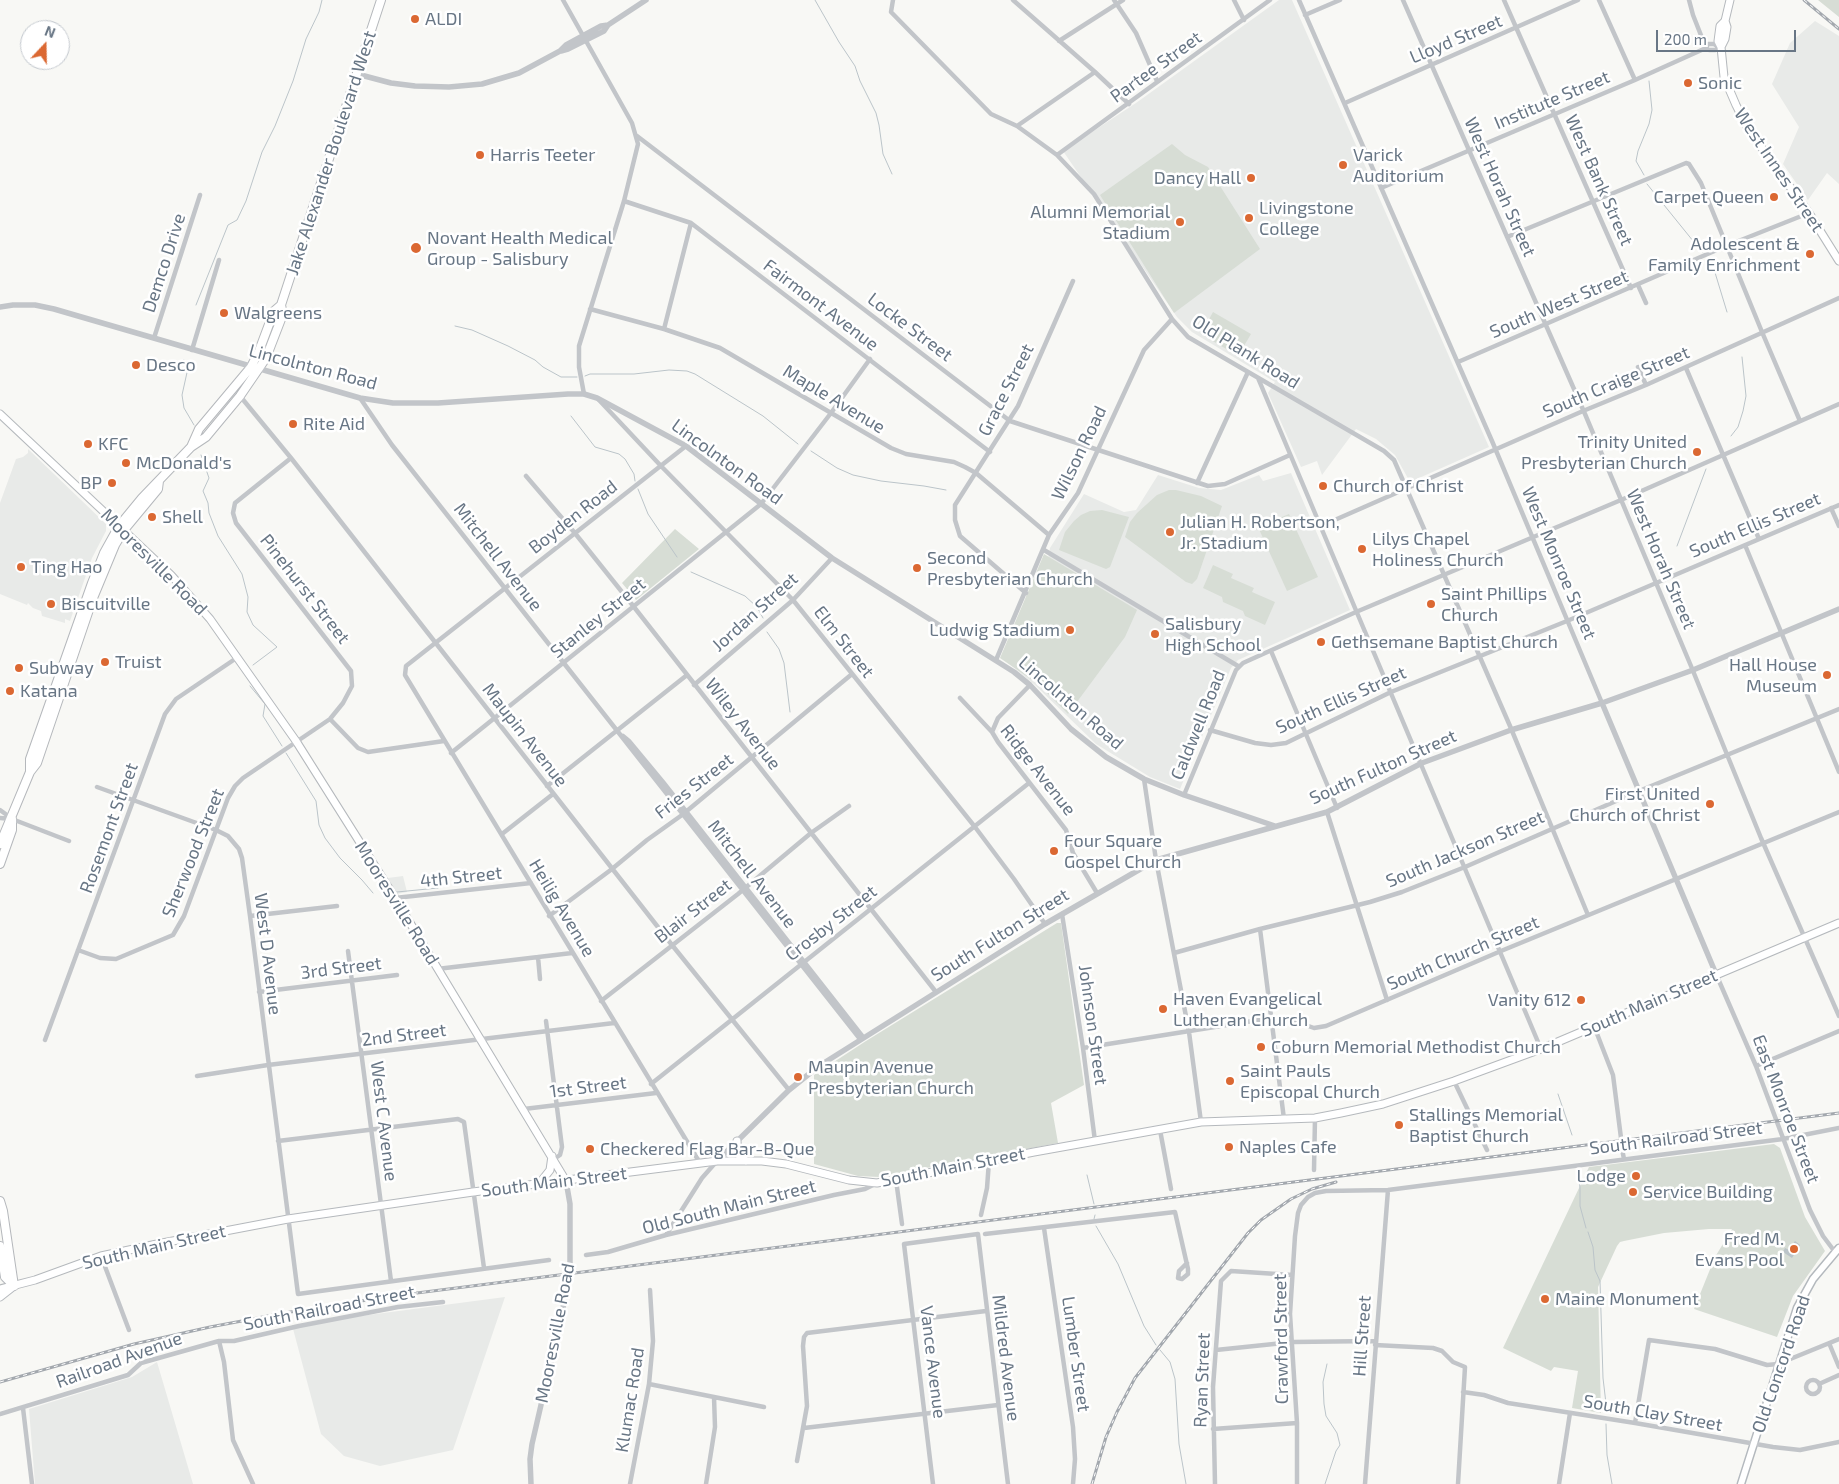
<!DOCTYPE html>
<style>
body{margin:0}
#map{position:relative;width:1839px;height:1484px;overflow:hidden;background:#f8f8f5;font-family:"Exo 2",sans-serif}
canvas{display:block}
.north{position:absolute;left:20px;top:20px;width:50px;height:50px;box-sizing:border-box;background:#fff;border:1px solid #c3c8ce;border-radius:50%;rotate:21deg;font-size:14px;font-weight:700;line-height:20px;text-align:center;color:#687685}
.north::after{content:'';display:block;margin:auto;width:18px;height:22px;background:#db6832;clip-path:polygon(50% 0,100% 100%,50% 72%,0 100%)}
.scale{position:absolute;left:1656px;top:30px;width:140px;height:22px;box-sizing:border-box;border:2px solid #687685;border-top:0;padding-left:6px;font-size:15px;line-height:18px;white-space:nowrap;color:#687685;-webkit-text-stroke:4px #fff;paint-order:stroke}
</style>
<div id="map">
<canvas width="1839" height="1484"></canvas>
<div class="north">N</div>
<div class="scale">200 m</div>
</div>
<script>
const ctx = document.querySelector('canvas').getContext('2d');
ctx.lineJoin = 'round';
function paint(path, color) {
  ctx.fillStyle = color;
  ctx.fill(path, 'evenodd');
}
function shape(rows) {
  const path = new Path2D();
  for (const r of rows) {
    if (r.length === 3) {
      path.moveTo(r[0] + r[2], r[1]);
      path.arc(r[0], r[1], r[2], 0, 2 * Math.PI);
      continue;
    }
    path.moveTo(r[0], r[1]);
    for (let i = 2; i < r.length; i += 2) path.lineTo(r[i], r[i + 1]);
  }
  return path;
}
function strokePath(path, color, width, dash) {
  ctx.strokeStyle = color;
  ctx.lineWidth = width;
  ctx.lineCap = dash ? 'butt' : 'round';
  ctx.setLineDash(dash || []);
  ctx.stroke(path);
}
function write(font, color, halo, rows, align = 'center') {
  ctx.font = font + ' "Exo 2",sans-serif';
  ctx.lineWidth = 5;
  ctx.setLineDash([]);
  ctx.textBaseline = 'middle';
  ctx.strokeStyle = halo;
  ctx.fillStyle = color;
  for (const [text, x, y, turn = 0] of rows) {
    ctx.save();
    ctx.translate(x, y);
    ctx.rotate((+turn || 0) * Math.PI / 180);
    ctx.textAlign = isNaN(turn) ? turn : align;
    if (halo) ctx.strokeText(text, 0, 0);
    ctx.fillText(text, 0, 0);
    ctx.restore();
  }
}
paint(shape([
 [1279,0,1292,0,1489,447,1410,482,1395,455,1376,439,1356,429,1322,475,1317,461,1301,467,1268,393,1275,382,1192,332,1177,317,1063,151,1136,103],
 [1815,21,1839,36,1839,184,1827,173,1808,200,1783,164,1799,127,1772,84,1790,43],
 [28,449,106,524,106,531,92,558,70,621,65,619,65,623,42,616,41,611,33,608,28,603,27,605,0,594,0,503,16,459,23,457,28,453],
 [1291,473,1350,610,1238,660,1231,668,1180,789,1150,777,1096,744,1035,685,1003,659,1046,569,1050,548,1084,494,1124,512,1136,510,1158,475,1199,488,1221,490,1259,475,1263,481],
 [403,876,407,892,397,894,388,878],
 [505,1297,453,1450,380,1466,344,1456,321,1434,292,1325],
 [157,1362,193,1484,35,1484,29,1409,132,1377]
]), '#e8eae8');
paint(shape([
 [1818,0,1839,0,1839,17],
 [1172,144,1185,155,1208,167,1260,249,1174,313,1100,195],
 [1213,312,1251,334,1238,356,1201,334],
 [1169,490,1176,490,1201,496,1222,506,1197,579,1192,584,1186,582,1125,537,1130,522,1137,513,1157,495],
 [1102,510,1129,517,1110,567,1106,569,1059,550,1065,532,1074,521,1081,515,1090,511],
 [1289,514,1318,577,1287,591,1258,527],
 [675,529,699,549,636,600,622,583],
 [1044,554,1137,610,1125,637,1068,714,1038,684,1000,658],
 [1213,565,1233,574,1231,578,1254,588,1252,592,1275,602,1265,625,1245,616,1243,611,1223,602,1222,597,1203,588],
 [1057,923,1061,923,1084,1085,1051,1103,1058,1143,879,1177,858,1176,814,1164,814,1075,866,1041],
 [1774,1144,1780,1148,1805,1217,1825,1251,1793,1296,1777,1337,1694,1309,1715,1257,1732,1229,1709,1229,1664,1233,1624,1241,1620,1242,1617,1246,1598,1287,1601,1413,1572,1408,1578,1371,1554,1367,1551,1371,1503,1348,1589,1167]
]), '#d7ddd5');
paint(shape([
 [1795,1241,1800,1245,1792,1258,1783,1252,1785,1248,1789,1250]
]), '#bbc4c9');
strokePath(shape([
 [815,0,839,42,855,66,860,81,876,113,879,125,883,154,892,174],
 [1644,175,1636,161,1638,151,1649,124,1652,110,1649,81],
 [1647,184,1702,252],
 [1707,259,1713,266,1727,312],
 [196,305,228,225,237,220,246,201,262,152,275,126,293,81,306,39,319,12,322,0],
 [455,326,472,330,508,346,535,360,543,367,561,377,577,377],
 [184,360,188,368,182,395,184,408,194,425],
 [585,376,590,374,634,374,669,370,687,371,695,374,763,416,798,444],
 [571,416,595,447,619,454,625,459,634,474,635,481],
 [1731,436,1738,427,1743,411,1746,396,1742,357],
 [811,451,837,468,853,475,881,481,924,486,946,490],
 [201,455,209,478,203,491,208,503,209,513,218,536,242,574,248,597,247,612,253,625,277,647,253,665],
 [638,489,648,514,677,557],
 [1677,546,1706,469],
 [691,572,745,596,757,607,763,618],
 [767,632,779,649,784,663,790,712],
 [250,686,265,704,263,716,282,746],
 [286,753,316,801,319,825,325,838,340,858,362,880,373,893],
 [397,892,438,888],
 [1558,1094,1572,1135],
 [1578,1170,1580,1188,1580,1206,1586,1228],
 [1087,1175,1094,1204],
 [1094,1219,1095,1215],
 [1096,1226,1118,1264,1144,1326,1156,1345],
 [1588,1232,1593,1247,1595,1270,1600,1281,1603,1378,1607,1412],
 [1160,1350,1170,1362,1175,1379,1179,1444,1186,1484],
 [1606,1424,1607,1455,1612,1484],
 [1325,1484,1336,1451,1340,1445,1337,1433,1326,1416,1324,1404,1323,1382,1327,1364]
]), '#bbc4c9', 1);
strokePath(shape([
 [1621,1138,1622,1149]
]), '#cdd1d3', 4.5, [4.5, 2]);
const secondary = shape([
 [1741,1484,1797,1308,1813,1279,1839,1248]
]);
const primary = shape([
 [1725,21,1720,26,1718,41,1721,47,1724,77,1736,105,1748,129,1809,213,1839,261],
 [1721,47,1725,39,1727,27,1725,21,1730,0],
 [0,414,171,575,210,619,296,741,395,898,566,1181],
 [737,1141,738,1154,746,1161],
 [539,1184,550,1170,552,1156],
 [0,1289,35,1280,101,1256,157,1244,288,1219,473,1192,717,1161,762,1161,786,1164,849,1180,877,1183,1034,1152,1201,1122,1315,1118,1341,1113,1383,1104,1454,1081,1541,1049,1839,923],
 [0,1297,14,1286]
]);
const trunk = shape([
 [191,447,199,429,251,367,259,351,274,311,281,305],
 [30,772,30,759,92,583,104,553,119,526,142,498,191,447,206,437,240,396,266,358,283,314,281,305,381,0],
 [0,844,30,772,37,763,93,598,115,545,124,530,158,489,159,481],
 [0,864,12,830,12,819],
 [0,1201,3,1211,14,1286],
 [0,1246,5,1277,14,1286]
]);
strokePath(secondary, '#b4b9be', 9);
strokePath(primary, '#b5b9bd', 9);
strokePath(trunk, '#b5b8bc', 10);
strokePath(shape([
 [563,0,632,123,638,144,624,201,579,346,579,367,584,394],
 [893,0,891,12,991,114,1017,126,1057,155,1094,194,1172,319,1188,337,1384,451,1394,460,1510,726,1588,915],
 [1013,0,1095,72,1129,104],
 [1114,0,1136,33,1157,81],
 [1234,0,1244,20],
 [1299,0,1492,441,1602,703],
 [1403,0,1585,414,1691,666,1761,838,1839,1016],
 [1504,0,1631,288],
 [1599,0,1635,80],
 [1689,0,1693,15,1706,48],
 [1305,15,1340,0],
 [1059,41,1123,0],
 [1706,48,1709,50,1715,50,1721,47],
 [1345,103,1578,0],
 [1017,126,1095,72],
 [637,136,1010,421,1208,486,1225,484,1290,455],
 [1057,155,1270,0],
 [1381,188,1635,80,1706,48,1708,44,1714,44,1719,47],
 [624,201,691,223,990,452],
 [1507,237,1686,163,1689,164,1701,183,1762,332,1800,421],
 [1638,285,1646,303],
 [590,309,664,329,720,348,891,448,906,454,954,462,965,467,976,473,1049,535],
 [664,329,691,223],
 [154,338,200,195],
 [192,350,219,260],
 [1458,362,1726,246,1809,213],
 [1638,367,1646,385],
 [1686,368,1759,539],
 [1258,378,1541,1049],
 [240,396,291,458,672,945,789,1090],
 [360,398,392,445,860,1039],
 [599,400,661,466,793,600,975,827,1014,879,1045,924],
 [686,446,406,666,405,675,700,1163],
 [526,476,574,532,634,607,936,992],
 [1197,483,1248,372],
 [1831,508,1839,526],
 [1321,526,1583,411,1646,385,1839,298],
 [1745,545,1839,772],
 [1044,550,1238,666],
 [1026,593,960,536,955,520,955,505,1018,406,1073,281],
 [1271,651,1337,808],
 [996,660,1049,535,1078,493,1144,350,1172,319],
 [694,685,793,600,832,558],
 [960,698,992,732,998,742,1066,830,1073,853,1097,893],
 [330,719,358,748,368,752,444,741],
 [1210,730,1255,743,1271,745,1286,743,1391,692,1567,621,1839,505],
 [992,732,998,718,1030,685],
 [623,736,629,741,663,782,863,1037],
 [451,753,761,504,831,413,870,359],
 [1144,779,1156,860,1189,1032,1201,1122],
 [547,786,687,675],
 [97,787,216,830,228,836,239,849,242,858,250,916,298,1294,549,1260],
 [1184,795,1236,670,1243,663,1356,612,1621,500,1839,404],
 [0,810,11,818],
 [1327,812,1387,1000],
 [0,818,12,819,69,841],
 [502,834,553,794],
 [395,898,531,883],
 [1062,914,1083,1048,1095,1141],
 [250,916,337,906],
 [549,916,612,869,647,840,682,815,852,674],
 [1260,929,1284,1119],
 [78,950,100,958,116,959,173,935,184,916,228,798,235,786,243,778,330,719,343,703,352,686,351,671,236,523,233,513,235,503,291,458],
 [348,951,391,1281],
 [1174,953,1260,929,1370,902,1402,892,1465,867,1639,791,1839,709],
 [538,957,540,979],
 [437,969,572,953],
 [1716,974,1756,1066,1810,1210,1823,1236,1835,1252],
 [259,992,397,975],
 [601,1001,738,894,811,833,849,806],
 [546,1021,562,1147,560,1155,554,1159],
 [1594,1026,1613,1075,1621,1138],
 [45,1040,165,714,176,699,238,657],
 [1083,1048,1271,1018,1286,1018,1314,1028,1326,1026,1501,951,1839,812],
 [1756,1066,1839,1031],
 [197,1076,268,1065,614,1023],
 [1454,1081,1487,1150],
 [651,1084,1029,783],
 [524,1109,656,1093],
 [1160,1130,1171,1189],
 [278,1141,458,1119,464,1122,484,1268],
 [1622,1149,1624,1159],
 [1314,1170,1315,1118],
 [896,1180,902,1224],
 [981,1215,987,1188,989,1161],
 [1044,1228,1073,1427,1075,1459,1073,1484],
 [985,1234,1175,1212,1188,1269,1188,1274,1182,1279,1178,1278,1179,1271,1187,1263],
 [666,1235,702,1178,717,1161],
 [586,1255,608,1252,666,1235,834,1195,865,1189,875,1184],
 [101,1256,129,1330],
 [219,1341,224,1362,233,1440,253,1484],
 [1829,1343,1839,1367],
 [1375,1345,1433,1348,1442,1351,1453,1362,1465,1367,1458,1484],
 [1216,1350,1293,1342,1375,1341],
 [1813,1387,7],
 [649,1384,764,1407],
 [1819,1384,1839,1375],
 [1463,1392,1484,1395,1508,1403,1635,1423,1773,1447,1800,1450,1839,1442],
 [23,1408,32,1484],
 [0,1414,128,1375,141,1363,219,1341,234,1341,299,1326,398,1307,443,1302],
 [1635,1423,1649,1340,1715,1349,1767,1365,1778,1364,1839,1339],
 [804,1428,998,1405],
 [1213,1429,1297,1423],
 [797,1461,807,1406,803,1346,804,1337,807,1333,986,1311],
 [630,1484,649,1384,653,1341,650,1290],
 [706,1484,715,1427,714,1397],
 [933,1484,904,1244,978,1234,1008,1484],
 [1215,1484,1213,1387,1221,1281,1231,1271,1292,1275],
 [1297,1484,1297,1423,1290,1314,1295,1236,1298,1213,1301,1205,1308,1197,1315,1193,1326,1191,1388,1190,1783,1139,1839,1128],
 [1365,1484,1388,1190],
 [1559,1484,1570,1413]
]), '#c2c5c9', 4.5);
strokePath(shape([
 [561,51,568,49,604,31,608,25,646,0],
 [357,74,391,83,415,86,449,87,482,84,519,73,560,51,566,45,577,39,601,26,608,25],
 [0,307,13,305,35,305,54,309,360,398,393,403,438,403,568,394,584,394,597,398,686,446,832,558,1014,672,1030,685,1071,729,1106,757,1144,779,1184,795,1275,826],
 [1602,703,1716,974],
 [717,1161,789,1090,819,1066,1045,924,1156,860,1327,812,1422,763,1511,730,1602,703,1693,670,1839,609],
 [531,1484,530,1459,532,1444,562,1314,570,1266,570,1204,566,1181]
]), '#c2c5c9', 5.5);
strokePath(secondary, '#fff', 6);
strokePath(primary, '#fff', 7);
strokePath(trunk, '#fff', 8);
const rail = shape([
 [1804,0,1839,29],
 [0,1382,134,1344,210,1327,284,1313,393,1296,1839,1113],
 [1092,1484,1106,1437,1117,1412,1135,1378,1248,1233,1261,1220,1291,1199,1312,1189,1336,1182]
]);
strokePath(rail, '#a3a8ae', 3);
strokePath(rail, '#fff', 1, [4]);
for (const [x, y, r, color] of [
 [415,19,5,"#db6832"],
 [1688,83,5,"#db6832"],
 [480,155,5,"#db6832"],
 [1343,165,5,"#db6832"],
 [1251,178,5,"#db6832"],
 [1774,197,5,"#db6832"],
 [1249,218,5,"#db6832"],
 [1180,222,5,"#db6832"],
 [416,248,6,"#db6832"],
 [1810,254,5,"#db6832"],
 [224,313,5,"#db6832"],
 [136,365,5,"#db6832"],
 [293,424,5,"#db6832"],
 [88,444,5,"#db6832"],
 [1697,452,5,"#db6832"],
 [126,463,5,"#db6832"],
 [112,483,5,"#db6832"],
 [1323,486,5,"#db6832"],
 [152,517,5,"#db6832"],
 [1170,532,5,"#db6832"],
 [1362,549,5,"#db6832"],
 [21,567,5,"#db6832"],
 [917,568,5,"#db6832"],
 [51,604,5,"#db6832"],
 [1431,604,5,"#db6832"],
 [1070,630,5,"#db6832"],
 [1155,634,5,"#db6832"],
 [1321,642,5,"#db6832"],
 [105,662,5,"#db6832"],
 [19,668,5,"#db6832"],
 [1827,675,5,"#db6832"],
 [10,691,5,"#db6832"],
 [1710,804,5,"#db6832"],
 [1054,851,5,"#db6832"],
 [1581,1000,5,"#db6832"],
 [1163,1009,5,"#db6832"],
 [1261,1047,5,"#db6832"],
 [798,1077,5,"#db6832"],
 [1230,1081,5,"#db6832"],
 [1399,1125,5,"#db6832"],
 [1229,1147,5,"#db6832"],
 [590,1149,5,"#db6832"],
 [1636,1176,5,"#db6832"],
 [1633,1192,5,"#db6832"],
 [1794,1249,5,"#db6832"],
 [1545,1299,5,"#db6832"]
]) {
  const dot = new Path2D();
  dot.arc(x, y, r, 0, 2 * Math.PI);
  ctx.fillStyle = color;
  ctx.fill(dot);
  strokePath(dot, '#fff', 2);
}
write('18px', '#687685', '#fff', [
 ["ALDI",425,19],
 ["Sonic",1698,83],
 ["Harris Teeter",490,155],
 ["Varick",1353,155],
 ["Auditorium",1353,176],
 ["Dancy Hall",1241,178,"right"],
 ["Carpet Queen",1764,197,"right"],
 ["Livingstone",1259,208],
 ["College",1259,229],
 ["Alumni Memorial",1170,212,"right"],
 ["Stadium",1170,233,"right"],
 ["Novant Health Medical",427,238],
 ["Group - Salisbury",427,259],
 ["Adolescent &",1800,244,"right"],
 ["Family Enrichment",1800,265,"right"],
 ["Walgreens",234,313],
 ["Desco",146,365],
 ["Rite Aid",303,424],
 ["Trinity United",1687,442,"right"],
 ["Presbyterian Church",1687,463,"right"],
 ["KFC",98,444],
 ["McDonald's",136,463],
 ["BP",102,483,"right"],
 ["Church of Christ",1333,486],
 ["Shell",162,517],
 ["Julian H. Robertson,",1180,522],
 ["Jr. Stadium",1180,543],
 ["Lilys Chapel",1372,539],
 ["Holiness Church",1372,560],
 ["Second",927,558],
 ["Presbyterian Church",927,579],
 ["Ting Hao",31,567],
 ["Saint Phillips",1441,594],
 ["Church",1441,615],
 ["Biscuitville",61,604],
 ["Salisbury",1165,624],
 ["High School",1165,645],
 ["Ludwig Stadium",1060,630,"right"],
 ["Gethsemane Baptist Church",1331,642],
 ["Truist",115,662],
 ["Hall House",1817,665,"right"],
 ["Museum",1817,686,"right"],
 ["Subway",29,668],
 ["Katana",20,691],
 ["First United",1700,794,"right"],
 ["Church of Christ",1700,815,"right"],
 ["Four Square",1064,841],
 ["Gospel Church",1064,862],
 ["Haven Evangelical",1173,999],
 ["Lutheran Church",1173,1020],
 ["Vanity 612",1571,1000,"right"],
 ["Coburn Memorial Methodist Church",1271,1047],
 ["Maupin Avenue",808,1067],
 ["Presbyterian Church",808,1088],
 ["Saint Pauls",1240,1071],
 ["Episcopal Church",1240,1092],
 ["Stallings Memorial",1409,1115],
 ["Baptist Church",1409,1136],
 ["Naples Cafe",1239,1147],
 ["Checkered Flag Bar-B-Que",600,1149],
 ["Lodge",1626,1176,"right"],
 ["Service Building",1643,1192],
 ["Fred M.",1784,1239,"right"],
 ["Evans Pool",1784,1260,"right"],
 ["Maine Monument",1555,1299]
], 'left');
write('18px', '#687685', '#fff', [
 ["Lloyd Street",1456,39,-23],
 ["Partee Street",1156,67,-36],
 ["Institute Street",1552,100,-23],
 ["Jake Alexander Boulevard West",331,153,-72],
 ["West Innes Street",1779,170,56],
 ["West Bank Street",1599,180,66],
 ["West Horah Street",1500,187,66],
 ["Demco Drive",164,263,-72],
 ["South West Street",1559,304,-23],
 ["Fairmont Avenue",821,305,37],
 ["Locke Street",910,327,37],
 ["Old Plank Road",1246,352,32],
 ["Lincolnton Road",313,367,15],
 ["South Craige Street",1616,382,-23],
 ["Grace Street",1006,390,-63],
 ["Maple Avenue",834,399,31],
 ["Wilson Road",1079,453,-64],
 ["Lincolnton Road",727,462,36],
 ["Boyden Road",573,517,-38],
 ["South Ellis Street",1755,525,-23],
 ["Mitchell Avenue",498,557,52],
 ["West Horah Street",1661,559,67],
 ["Mooresville Road",154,562,45],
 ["West Monroe Street",1559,563,67],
 ["Pinehurst Street",305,589,52],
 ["Jordan Street",755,612,-42],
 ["Stanley Street",598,618,-39],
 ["Elm Street",844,642,52],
 ["South Ellis Street",1341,700,-24],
 ["Lincolnton Road",1071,703,41],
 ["Wiley Avenue",743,724,52],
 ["Caldwell Road",1198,725,-68],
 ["Maupin Avenue",525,735,52],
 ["South Fulton Street",1383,767,-24],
 ["Ridge Avenue",1038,770,52],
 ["Fries Street",694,786,-38],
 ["Rosemont Street",109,828,-70],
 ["South Jackson Street",1465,849,-23],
 ["Sherwood Street",193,853,-68],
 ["Mitchell Avenue",752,874,52],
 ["4th Street",461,877,-6],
 ["Mooresville Road",397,903,58],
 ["Heilig Avenue",562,908,59],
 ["Blair Street",693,911,-38],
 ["Crosby Street",831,923,-38],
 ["South Fulton Street",1000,935,-32],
 ["South Church Street",1463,953,-23],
 ["West D Avenue",268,954,83],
 ["3rd Street",341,968,-7],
 ["South Main Street",1649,1003,-23],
 ["Johnson Street",1093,1025,82],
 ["2nd Street",404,1035,-7],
 ["1st Street",588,1087,-7],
 ["East Monroe Street",1786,1109,69],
 ["West C Avenue",384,1121,83],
 ["South Railroad Street",1676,1138,-7],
 ["South Main Street",953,1167,-11],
 ["South Main Street",554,1182,-7],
 ["Old South Main Street",729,1207,-14],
 ["South Main Street",154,1247,-13],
 ["South Railroad Street",329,1308,-11],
 ["Mooresville Road",555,1333,-79],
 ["Hill Street",1362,1336,-86],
 ["Crawford Street",1281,1339,-91],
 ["Lumber Street",1076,1354,82],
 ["Mildred Avenue",1006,1358,83],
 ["Railroad Avenue",119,1360,-20],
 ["Vance Avenue",933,1362,83],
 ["Old Concord Road",1781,1364,-71],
 ["Ryan Street",1202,1380,-88],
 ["Klumac Road",630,1400,-81],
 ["South Clay Street",1653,1413,10]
]);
</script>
